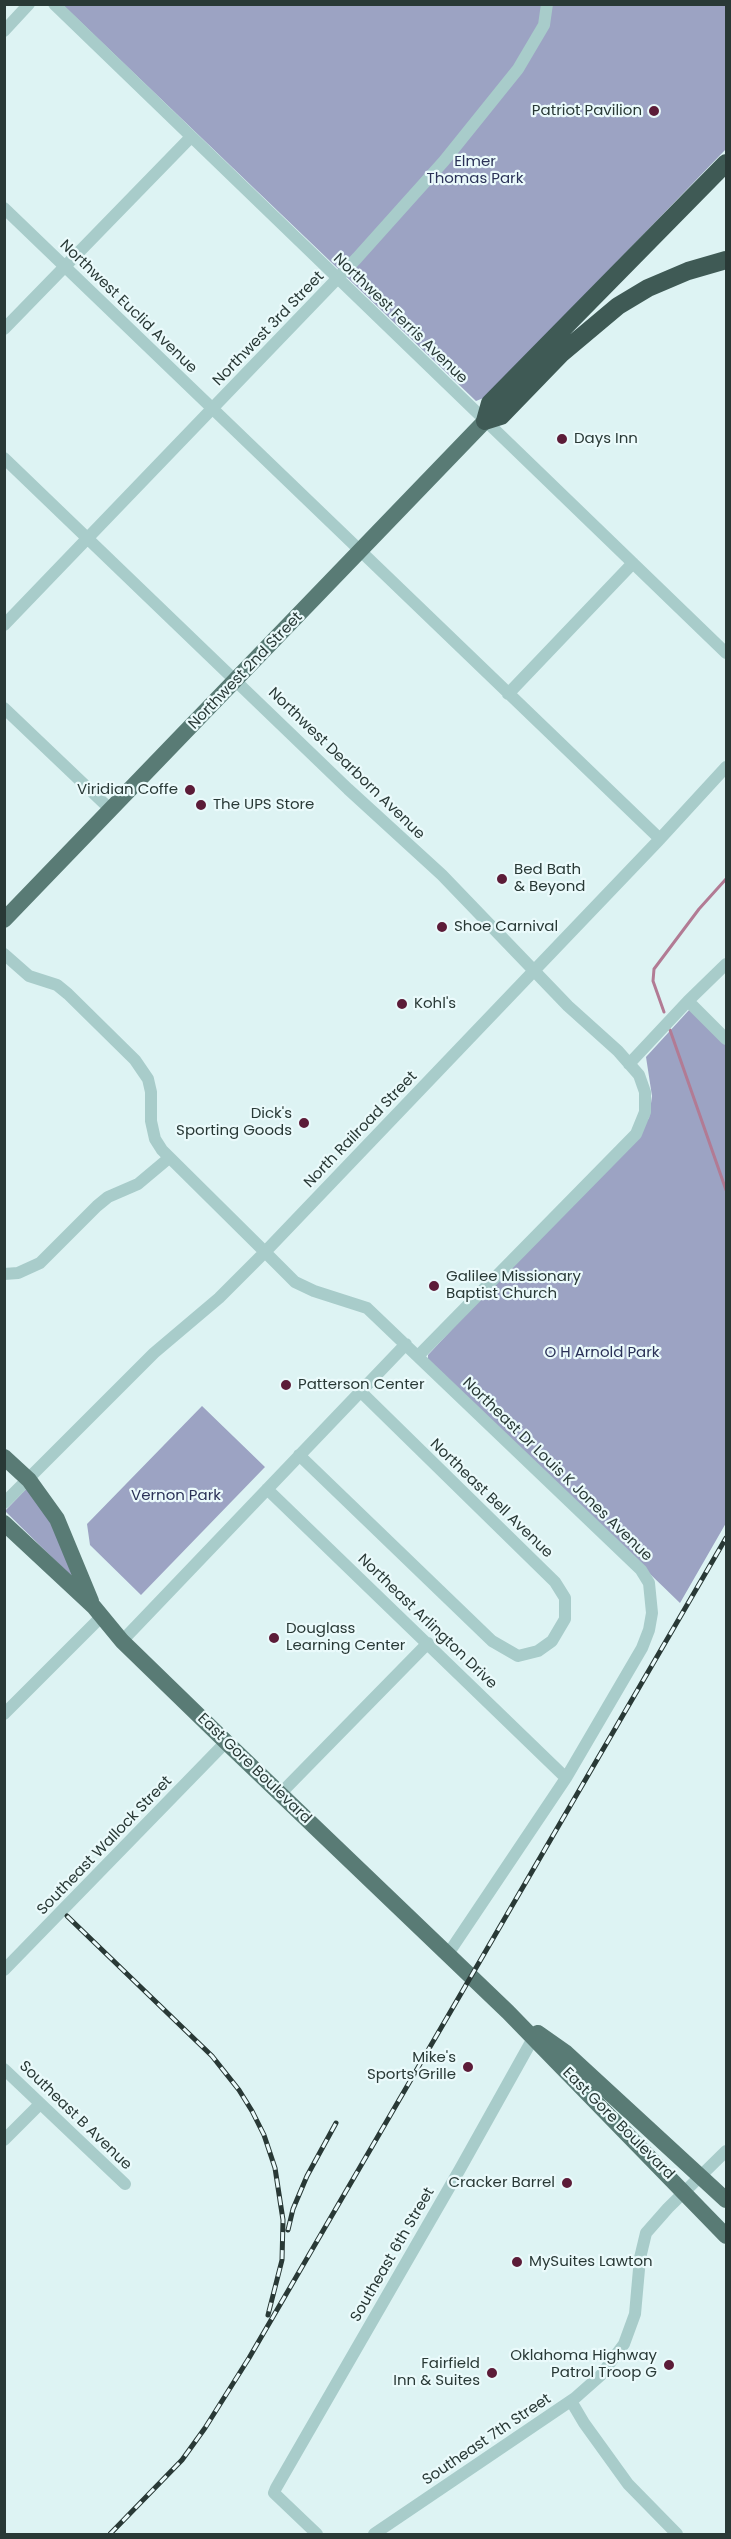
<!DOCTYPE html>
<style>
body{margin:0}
#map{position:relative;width:731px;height:2539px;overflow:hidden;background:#ddf3f3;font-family:Poppins,sans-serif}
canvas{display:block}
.frame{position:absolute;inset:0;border:6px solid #293936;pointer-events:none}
</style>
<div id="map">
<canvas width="731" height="2539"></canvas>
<div class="frame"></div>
</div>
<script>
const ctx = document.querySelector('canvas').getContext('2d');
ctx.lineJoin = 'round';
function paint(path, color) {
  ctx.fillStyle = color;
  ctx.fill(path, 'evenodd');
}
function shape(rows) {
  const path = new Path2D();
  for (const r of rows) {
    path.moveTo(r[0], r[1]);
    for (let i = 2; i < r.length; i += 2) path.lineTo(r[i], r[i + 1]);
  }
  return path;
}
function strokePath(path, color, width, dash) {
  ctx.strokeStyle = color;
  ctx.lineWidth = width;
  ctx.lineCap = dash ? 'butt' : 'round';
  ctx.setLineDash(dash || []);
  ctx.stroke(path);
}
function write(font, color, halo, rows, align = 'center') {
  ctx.font = font + ' Poppins,sans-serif';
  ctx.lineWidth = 4.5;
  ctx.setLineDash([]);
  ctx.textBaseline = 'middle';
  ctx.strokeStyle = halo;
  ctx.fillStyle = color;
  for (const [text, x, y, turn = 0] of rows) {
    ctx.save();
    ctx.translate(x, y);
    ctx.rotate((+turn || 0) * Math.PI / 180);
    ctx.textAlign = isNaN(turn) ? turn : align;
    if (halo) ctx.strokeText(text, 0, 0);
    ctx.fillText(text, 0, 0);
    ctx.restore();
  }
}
paint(shape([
 [63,5,726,5,726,149,486,397,476,401],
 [690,1009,726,1045,726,1523,680,1603,428,1359,428,1355,649,1118,652,1096,646,1057],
 [202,1406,265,1467,141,1595,90,1545,87,1524],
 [29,1486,42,1502,75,1574,71,1576,5,1511]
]), '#9ca3c3');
strokePath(shape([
 [664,1012,653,981,654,969,699,909,726,879],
 [670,1030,726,1190]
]), '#b27b94', 3);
strokePath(shape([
 [54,4,726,653],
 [4,31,29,4],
 [4,208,660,839],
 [4,329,190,138],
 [4,458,348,789,442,875,568,1006,618,1051,639,1075,645,1092,645,1112,636,1134,418,1356],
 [4,625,357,258,444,161,518,69,544,25,547,4],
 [508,694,633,563],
 [4,708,111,810],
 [4,954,29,976,57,985,68,994,135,1060,148,1079,151,1092,151,1121,155,1139,162,1150,265,1252,295,1282,314,1291,367,1308,641,1570,649,1583,652,1613,649,1630,642,1648,566,1778,448,1954],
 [688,1001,726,1039],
 [629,1064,688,1001,726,964],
 [4,1274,18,1273,40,1263,97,1206,108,1197,138,1184,169,1158],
 [299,1455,492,1641,518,1656,538,1651,552,1641,565,1619,565,1598,555,1582,360,1391],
 [267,1489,566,1778],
 [4,1503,154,1353,219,1298,265,1252,658,841,726,767],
 [122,1641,406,1344],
 [4,1714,101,1617],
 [280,1794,428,1643],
 [4,1970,226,1742],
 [4,2069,125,2184],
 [4,2140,40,2104],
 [571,2401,584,2423,628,2484,677,2534],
 [317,2534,274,2493,276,2488,460,2169,536,2033],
 [374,2534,575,2398,601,2375,624,2344,635,2314,640,2258,646,2233,668,2208,726,2151]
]), '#a8ccca', 12);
strokePath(shape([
 [4,920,485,421],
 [4,1457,29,1480,57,1519,91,1601],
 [4,1523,94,1607,122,1641,226,1742,508,2012,726,2236],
 [538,2033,565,2052,726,2200]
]), '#597b75', 16);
strokePath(shape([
 [726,163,490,403,485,421,501,416,562,353,618,306,648,288,688,271,726,260]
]), '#3f5a55', 18);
const rail = shape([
 [67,1916,212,2056,239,2090,252,2111,264,2135,275,2168,283,2220,282,2260,268,2315],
 [288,2230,293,2209,307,2176,336,2123],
 [110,2534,182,2460,205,2428,249,2358,726,1538]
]);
strokePath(rail, '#293936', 5);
strokePath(rail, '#eafafb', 3, [9]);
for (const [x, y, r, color] of [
 [654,111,6,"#5c1c38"],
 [562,439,6,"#5c1c38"],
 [190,790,6,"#5c1c38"],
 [201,805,6,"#5c1c38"],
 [502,879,6,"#5c1c38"],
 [442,927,6,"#5c1c38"],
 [402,1004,6,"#5c1c38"],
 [304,1123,6,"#5c1c38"],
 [434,1286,6,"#5c1c38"],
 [286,1385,6,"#5c1c38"],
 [274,1638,6,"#5c1c38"],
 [468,2067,6,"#5c1c38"],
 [567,2183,6,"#5c1c38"],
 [517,2262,6,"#5c1c38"],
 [669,2365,6,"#5c1c38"],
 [492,2373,6,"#5c1c38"]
]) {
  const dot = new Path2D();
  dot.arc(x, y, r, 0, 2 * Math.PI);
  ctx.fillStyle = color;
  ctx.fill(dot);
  strokePath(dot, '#eafafb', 2);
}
write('15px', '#293936', '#eafafb', [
 ["Patriot Pavilion",642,111,"right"],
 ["Days Inn",574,439],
 ["Viridian Coffe",178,790,"right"],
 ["The UPS Store",213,805],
 ["Bed Bath",514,870],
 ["& Beyond",514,887],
 ["Shoe Carnival",454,927],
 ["Kohl's",414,1004],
 ["Dick's",292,1114,"right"],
 ["Sporting Goods",292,1131,"right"],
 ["Galilee Missionary",446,1277],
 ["Baptist Church",446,1294],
 ["Patterson Center",298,1385],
 ["Douglass",286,1629],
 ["Learning Center",286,1646],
 ["Mike's",456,2058,"right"],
 ["Sports Grille",456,2075,"right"],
 ["Cracker Barrel",555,2183,"right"],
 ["MySuites Lawton",529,2262],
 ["Oklahoma Highway",657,2356,"right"],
 ["Patrol Troop G",657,2373,"right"],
 ["Fairfield",480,2364,"right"],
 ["Inn & Suites",480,2381,"right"]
], 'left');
write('15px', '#2b3258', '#eafafb', [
 ["Elmer",475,162],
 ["Thomas Park",475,179],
 ["O H Arnold Park",602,1353],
 ["Vernon Park",176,1496]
]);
write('15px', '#293936', '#eafafb', [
 ["Northwest Euclid Avenue",128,307,44],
 ["Northwest Ferris Avenue",400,319,44],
 ["Northwest 3rd Street",269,329,-46],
 ["Northwest 2nd Street",246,671,-46],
 ["Northwest Dearborn Avenue",346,764,44],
 ["North Railroad Street",361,1130,-46],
 ["Northeast Dr Louis K Jones Avenue",557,1470,44],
 ["Northeast Bell Avenue",491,1499,44],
 ["Northeast Arlington Drive",427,1622,44],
 ["East Gore Boulevard",254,1769,44],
 ["Southeast Wallock Street",105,1846,-46],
 ["Southeast B Avenue",75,2116,44],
 ["East Gore Boulevard",618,2124,45],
 ["Southeast 6th Street",393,2255,-60],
 ["Southeast 7th Street",487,2440,-34]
]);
</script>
